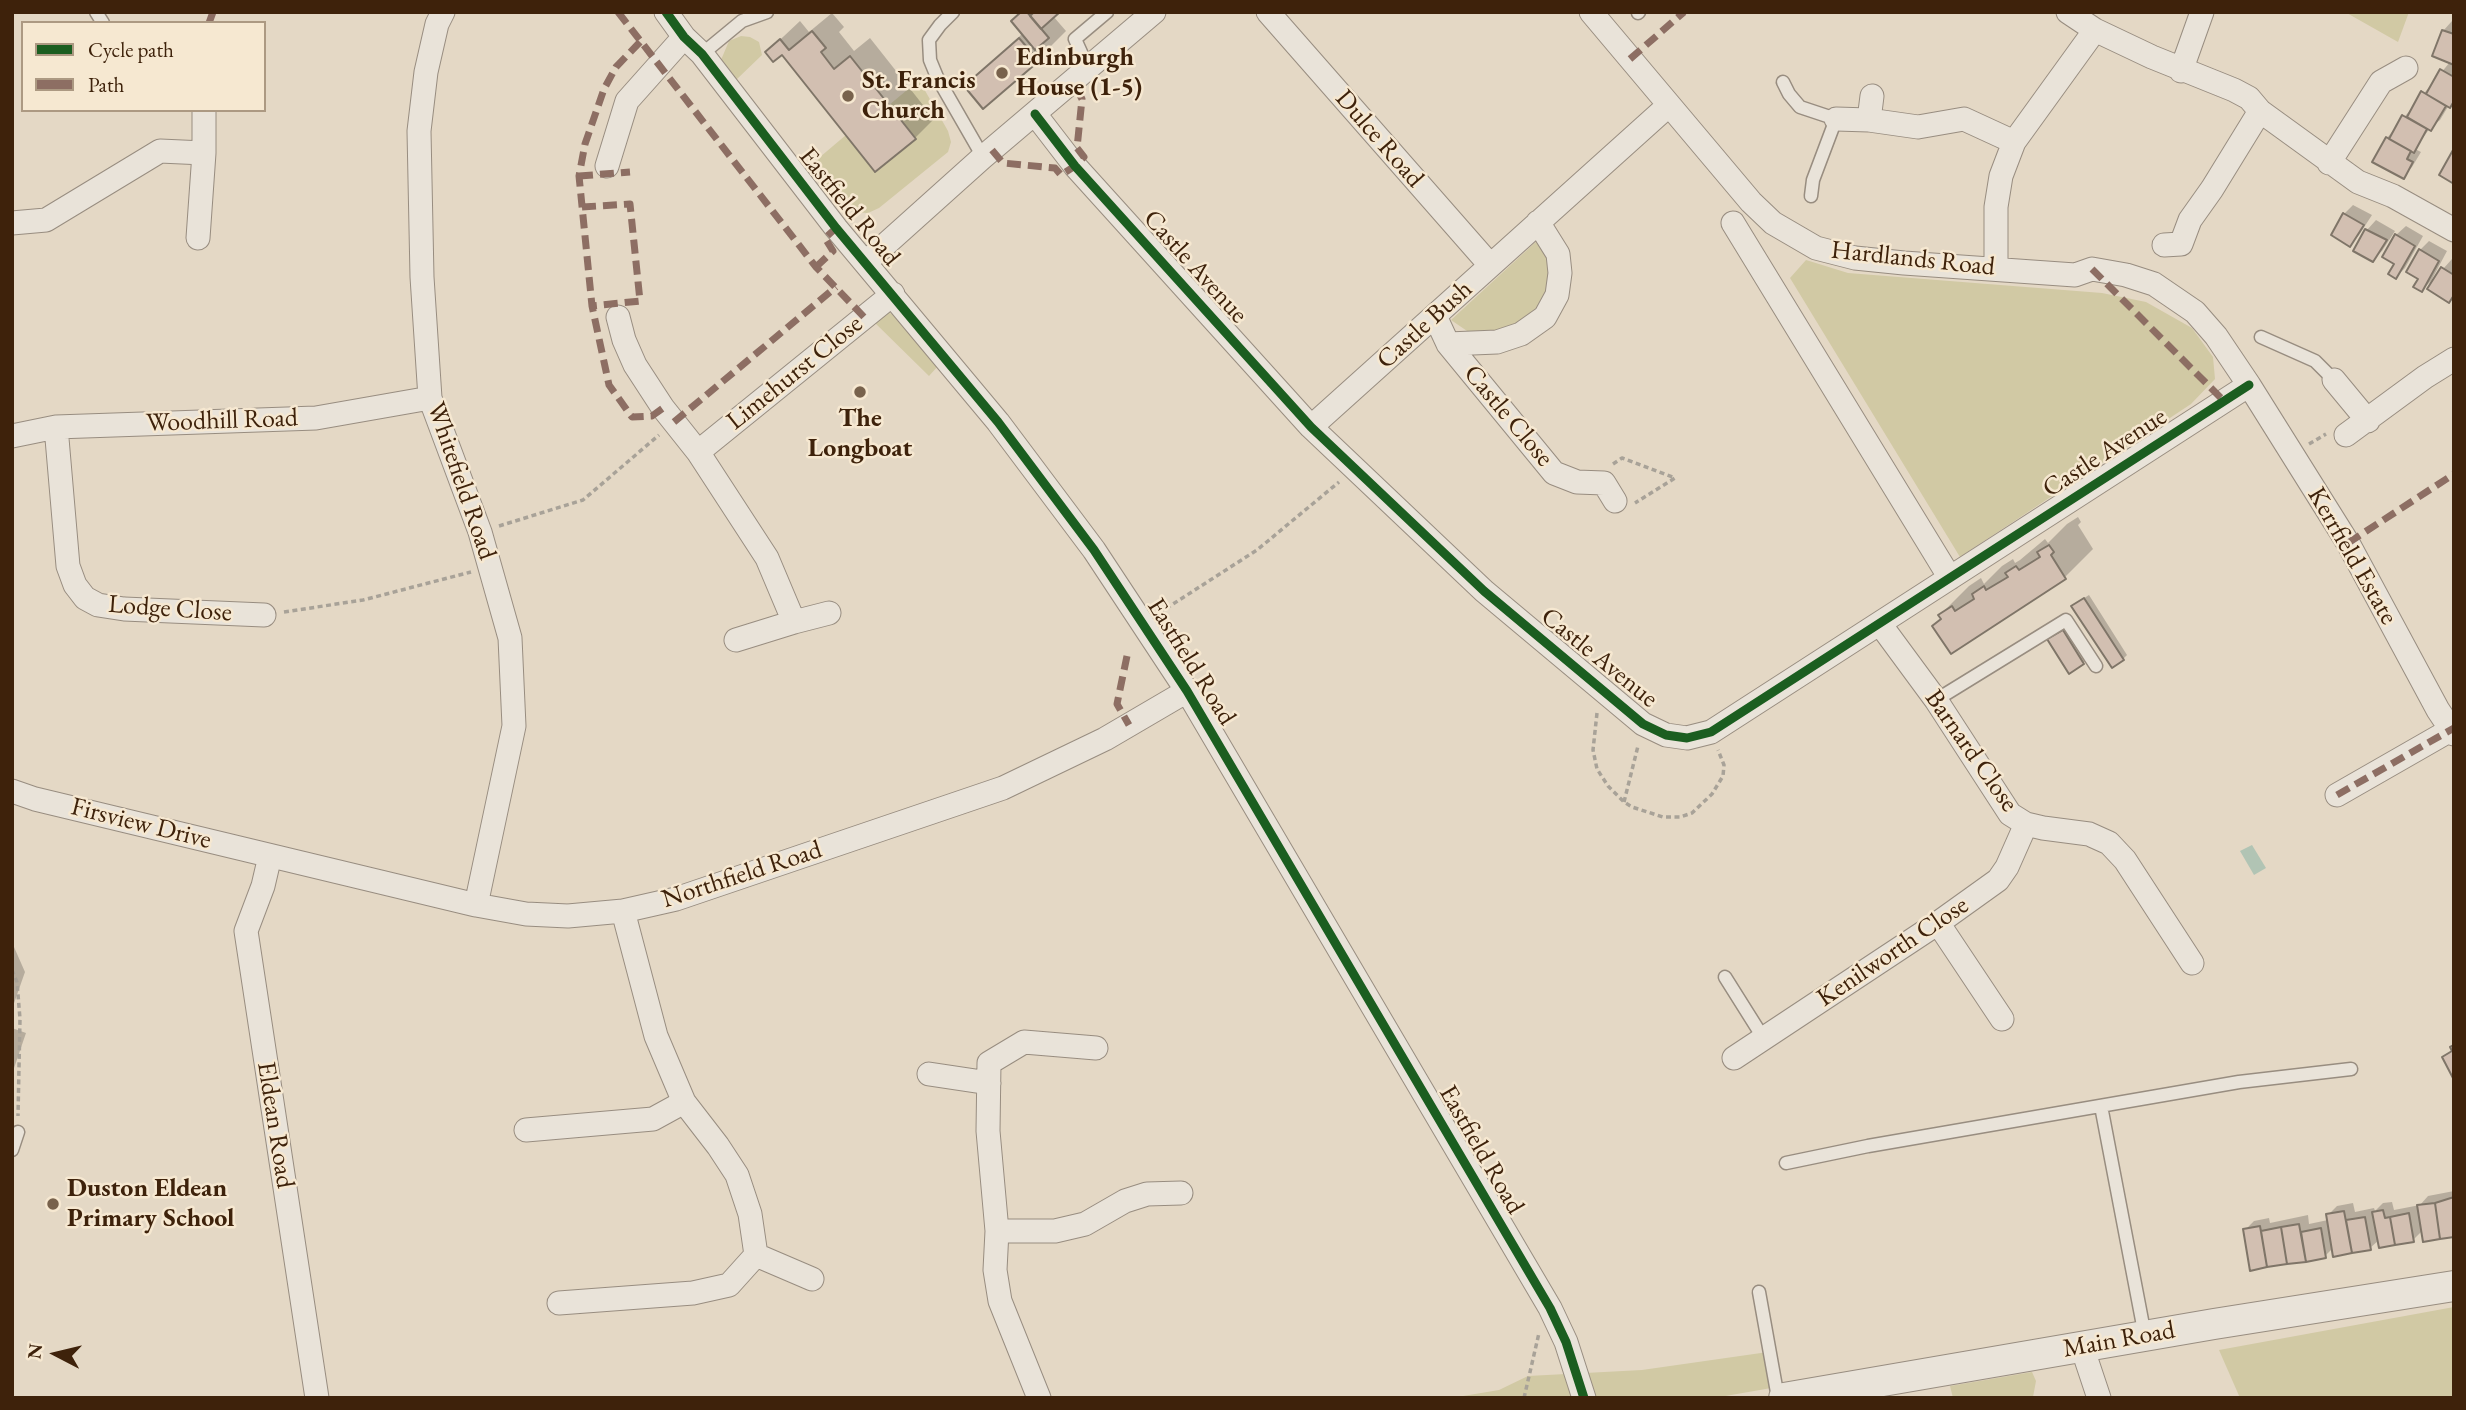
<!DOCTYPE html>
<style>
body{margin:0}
#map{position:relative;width:2466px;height:1410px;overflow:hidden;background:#e4d8c5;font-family:"EB Garamond",serif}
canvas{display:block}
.frame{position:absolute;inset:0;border:14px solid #3e220b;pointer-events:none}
.legend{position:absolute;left:21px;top:21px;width:245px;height:91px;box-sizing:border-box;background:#f6e8d1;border:2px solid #ac9982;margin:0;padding:9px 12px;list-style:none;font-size:21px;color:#3e220b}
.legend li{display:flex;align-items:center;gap:14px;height:35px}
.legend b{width:35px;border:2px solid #ac9982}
.north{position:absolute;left:21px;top:1319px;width:70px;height:70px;-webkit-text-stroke:5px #f6e8d1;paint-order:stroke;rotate:277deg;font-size:19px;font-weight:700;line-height:28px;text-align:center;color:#3e220b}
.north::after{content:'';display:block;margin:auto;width:24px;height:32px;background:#3e220b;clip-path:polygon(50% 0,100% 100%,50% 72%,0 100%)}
</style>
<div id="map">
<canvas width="2466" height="1410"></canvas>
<div class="frame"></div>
<ul class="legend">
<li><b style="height:9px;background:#1b5e20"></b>Cycle path</li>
<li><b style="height:9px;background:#8d6e63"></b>Path</li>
</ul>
<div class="north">N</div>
</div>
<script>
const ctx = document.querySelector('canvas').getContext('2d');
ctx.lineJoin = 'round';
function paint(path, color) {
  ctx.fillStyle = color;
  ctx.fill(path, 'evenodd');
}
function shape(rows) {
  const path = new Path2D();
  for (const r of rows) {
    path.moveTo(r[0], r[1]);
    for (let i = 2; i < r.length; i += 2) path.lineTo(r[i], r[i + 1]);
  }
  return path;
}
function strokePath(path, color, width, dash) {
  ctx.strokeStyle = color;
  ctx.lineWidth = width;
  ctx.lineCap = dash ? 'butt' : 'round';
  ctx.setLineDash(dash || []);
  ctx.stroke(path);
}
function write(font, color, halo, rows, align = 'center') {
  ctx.font = font + ' "EB Garamond",serif';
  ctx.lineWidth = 5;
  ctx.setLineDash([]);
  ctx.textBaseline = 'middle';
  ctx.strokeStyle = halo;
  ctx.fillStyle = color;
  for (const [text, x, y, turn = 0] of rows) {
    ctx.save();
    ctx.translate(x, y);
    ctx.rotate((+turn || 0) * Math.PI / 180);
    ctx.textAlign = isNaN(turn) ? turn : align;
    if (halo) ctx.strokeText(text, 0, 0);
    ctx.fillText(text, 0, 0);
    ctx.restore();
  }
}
paint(shape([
 [2345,12,2409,12,2398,42],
 [741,36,750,37,759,42,762,55,736,80,721,60,729,41],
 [919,80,948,131,951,142,948,152,879,208,868,213,854,212,844,207,807,168,846,135,876,172,916,139,889,105],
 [1539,239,1548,253,1549,287,1535,314,1514,330,1470,333,1451,320],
 [1806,260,1848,273,2102,293,2146,302,2192,328,2213,357,2215,379,2191,404,1960,557,1790,278],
 [881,313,890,313,901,320,938,366,929,376,872,320],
 [2454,1307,2454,1398,2240,1398,2219,1350],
 [1768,1352,1777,1387,1714,1398,1451,1398,1499,1390,1528,1376,1642,1370],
 [2032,1372,2036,1381,2033,1397,1953,1398,1950,1386]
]), '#d1c9a4');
paint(shape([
 [2252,845,2266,868,2254,875,2240,851]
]), '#b1c4b4');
paint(shape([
 [1022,12,1057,12,1053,16,1066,31,1038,59,983,106,967,86,1023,33],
 [832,13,844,27,839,32,854,51,870,38,934,119,915,138,876,170,782,52,767,52,800,21,809,32],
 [2452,21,2454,102,2449,105,2440,120,2430,128,2415,149,2421,152,2412,167,2403,176,2387,138,2450,62,2443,31],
 [2353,205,2372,215,2359,235,2350,245,2344,214],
 [2376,220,2395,231,2382,251,2372,260,2355,250,2367,230],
 [2406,226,2423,236,2405,268,2396,277,2396,235],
 [2429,241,2447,251,2431,281,2422,290,2420,250],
 [2452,259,2454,261,2454,296,2448,301,2443,269],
 [2078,517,2081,522,2078,525,2093,549,2065,577,1951,652,1940,615,1969,586,1981,578,1984,584,2002,566,2013,559,2015,563,2020,560,2045,539,2048,543,2067,524],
 [2089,595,2127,655,2123,659,2078,602],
 [2068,627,2087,659,2083,663,2049,639],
 [14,947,25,972,12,1009,12,948],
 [12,1028,26,1033,12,1074],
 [2454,1191,2454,1235,2423,1230,2413,1240,2379,1240,2370,1248,2334,1254,2333,1248,2325,1256,2251,1269,2245,1230,2254,1221,2269,1218,2270,1223,2308,1215,2309,1224,2328,1220,2328,1215,2337,1206,2353,1203,2355,1212,2374,1208,2375,1211,2383,1203,2392,1202,2394,1210,2420,1205,2428,1196]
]), '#0003');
const building = shape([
 [1021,12,1027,12,1049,38,1035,50,1011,21,1021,12],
 [1034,12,1060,12,1041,29,1030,16,1034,12],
 [2442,30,2454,34,2454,65,2432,56,2442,30],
 [812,31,826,48,821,52,834,69,850,56,916,139,875,172,782,55,773,62,765,52,780,39,789,50,812,31],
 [1019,38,1039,61,983,109,964,86,1019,38],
 [2440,69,2454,77,2454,101,2450,108,2426,94,2440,69],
 [2421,91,2446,106,2431,131,2407,117,2421,91],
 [2402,115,2427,129,2414,153,2389,139,2402,115],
 [2386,137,2411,151,2407,159,2413,162,2404,179,2372,162,2386,137],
 [2453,150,2454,150,2454,184,2439,175,2453,150],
 [2343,213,2364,225,2350,247,2331,235,2343,213],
 [2365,229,2387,240,2373,262,2353,251,2365,229],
 [2395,234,2415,246,2396,279,2388,274,2394,264,2382,257,2395,234],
 [2419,249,2439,261,2422,292,2413,287,2418,279,2406,272,2419,249],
 [2441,267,2454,275,2454,295,2449,303,2427,289,2441,267],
 [2049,545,2054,552,2051,555,2066,579,1951,654,1932,626,1941,619,1938,615,1952,606,1955,611,1974,599,1972,594,1984,586,1986,590,2008,577,2005,573,2016,566,2019,570,2040,557,2037,552,2049,545],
 [2084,598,2124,660,2112,668,2071,606,2084,598],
 [2063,630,2084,664,2069,674,2047,639,2063,630],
 [2454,1045,2454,1080,2442,1057,2452,1051,2450,1047,2454,1045],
 [2454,1197,2454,1237,2440,1239,2435,1203,2454,1197],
 [2435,1203,2440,1239,2423,1242,2417,1205,2435,1203],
 [2383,1210,2385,1218,2390,1217,2395,1245,2379,1248,2372,1212,2383,1210],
 [2344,1211,2352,1253,2333,1257,2326,1214,2344,1211],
 [2409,1213,2414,1242,2395,1245,2390,1217,2409,1213],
 [2365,1217,2371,1250,2352,1253,2346,1220,2365,1217],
 [2299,1224,2306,1262,2287,1264,2281,1227,2299,1224],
 [2260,1226,2267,1267,2250,1271,2243,1229,2260,1226],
 [2281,1227,2287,1264,2267,1267,2261,1231,2281,1227],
 [2321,1228,2326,1258,2306,1262,2301,1232,2321,1228]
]);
paint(building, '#d2bfb1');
strokePath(building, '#7f7568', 2);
const service = shape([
 [96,12,103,23],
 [953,12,940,25,929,40,930,60,937,77,983,157],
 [1638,13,1639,12],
 [702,54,742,21,767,12],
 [1088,68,1075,39,1107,12],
 [1783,82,1789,94,1800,107,1836,119,1813,180,1811,196],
 [2261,337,2315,361,2334,380],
 [1936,700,2066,620,2096,666],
 [1725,977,1764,1039],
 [2101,1106,2145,1336],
 [12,1150,18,1132],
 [1786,1163,1868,1146,2239,1082,2351,1069],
 [1759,1292,1778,1398]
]);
const minor = shape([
 [443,12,437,24,426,72,419,131,422,277,430,398,480,532,510,638,514,726,476,905],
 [666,12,684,37,702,54,836,228,998,422,1094,550,1187,691,1550,1308,1566,1342,1584,1398],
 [1268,12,1490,265],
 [1591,12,1751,202,1773,223,1816,248,1855,258,1904,263,2075,275,2092,269,2126,275,2154,284,2195,312,2216,336,2249,385,2348,543,2438,710,2454,734],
 [2068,12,2095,30,2152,57,2234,90,2249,98,2260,111,2358,182,2393,196,2454,230],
 [2181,71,2202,12],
 [1035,114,1075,166,1311,427,1484,591,1643,724,1666,735,1687,738,1711,732,2249,385],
 [1836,119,1869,120,1918,127,1964,119,2014,142],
 [1869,120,1872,96],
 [2329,163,2381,82,2406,68],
 [607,166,627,101,684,37],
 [12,223,46,220,160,151,204,153],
 [1733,223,1950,578],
 [198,238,204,153,204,110],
 [2164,245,2181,244,2190,220,2212,189,2260,111],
 [866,262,983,157,1154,12],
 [1996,269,1996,207,2001,176,2014,142,2095,30],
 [1435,316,1448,344,1554,473,1577,482,1604,483,1615,501],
 [618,317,624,340,635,365,663,408,698,452],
 [1448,344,1497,342,1521,334,1545,317,1557,295,1560,273,1558,254,1538,222],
 [2334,380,2368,421],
 [56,427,68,566,75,585,85,598,98,605,124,609,264,615],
 [1311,427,1669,105],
 [2346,435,2425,377,2454,359],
 [12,436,56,427,316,418,430,398],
 [794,622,829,613],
 [1880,624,1936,700,2010,814,2026,824,2043,828,2089,834,2109,843,2125,860,2192,963],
 [736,640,794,622,767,558,698,452,893,294],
 [12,791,35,799,476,905,526,914,568,916,623,911,676,899,1003,788,1105,739,1187,691],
 [2337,795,2454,728],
 [270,856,263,886,246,931,317,1398],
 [623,911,656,1036,684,1102,718,1146,737,1175,750,1214,756,1255,812,1279],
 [1938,923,2002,1019],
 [1734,1058,1938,923,1998,880,2007,867,2026,824],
 [929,1074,989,1083],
 [526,1130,653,1119,684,1102],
 [997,1231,1055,1231,1085,1224,1125,1201,1147,1194,1181,1193],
 [559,1303,693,1293,729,1285,756,1255],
 [2082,1347,2099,1398],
 [1039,1398,1000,1301,995,1270,997,1231,988,1131,989,1063,1024,1042,1096,1048]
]);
const tertiary = shape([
 [1784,1398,2214,1324,2454,1286]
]);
strokePath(service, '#988d80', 15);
strokePath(minor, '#988d80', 25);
strokePath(tertiary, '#988d80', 32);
strokePath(shape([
 [2309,444,2326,434],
 [1613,464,1622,458,1675,478,1635,503],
 [499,526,583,500,659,435],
 [284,612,363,600,471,572],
 [1159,613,1257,550,1339,482],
 [1597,713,1593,750,1597,769,1608,786,1624,802,1632,807,1663,817,1680,817,1692,813,1712,794,1723,776,1724,765,1718,750],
 [1624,802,1638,746],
 [12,970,17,982,20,1019,18,1116],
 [1524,1398,1539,1333]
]), '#a8a298', 3.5, [5, 3.5]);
strokePath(service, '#e9e3d9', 12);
strokePath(minor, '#e9e3d9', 23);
strokePath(tertiary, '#e9e3d9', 30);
strokePath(shape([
 [618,12,816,267,864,317],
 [209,23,213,12],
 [640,42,616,67,604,89,585,144,579,176,592,306,609,385,632,417,652,416,663,408],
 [1630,59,1684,12],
 [992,150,1003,163,1055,168,1061,175,1075,166,1084,157,1077,148,1082,99,1073,82],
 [579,176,630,172],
 [582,207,630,204,640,301,592,306],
 [816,267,833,251,825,238,836,228],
 [2092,269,2224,401],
 [674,422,836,287],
 [2348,543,2454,474],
 [1127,656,1117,704,1129,725],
 [2337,795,2454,728]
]), '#8d6e63', 7, [14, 7]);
strokePath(shape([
 [666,12,684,37,702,54,836,228,998,422,1094,550,1187,691,1550,1308,1566,1342,1584,1398],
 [1035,114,1075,166,1311,427,1484,591,1643,724,1666,735,1687,738,1711,732,2249,385]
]), '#1b5e20', 9);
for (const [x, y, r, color] of [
 [1002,73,7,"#78624c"],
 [848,96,7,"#78624c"],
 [860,392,7,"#78624c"],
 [53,1204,7,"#78624c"]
]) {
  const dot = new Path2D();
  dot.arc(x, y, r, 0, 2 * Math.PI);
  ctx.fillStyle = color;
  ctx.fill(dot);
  strokePath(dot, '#f6e8d1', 2.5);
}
write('bold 26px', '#3e220b', '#f6e8d1', [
 ["Edinburgh",1016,58],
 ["House (1-5)",1016,88],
 ["St. Francis",862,81],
 ["Church",862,111],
 ["The",860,419,"center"],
 ["Longboat",860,449,"center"],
 ["Duston Eldean",67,1189],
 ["Primary School",67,1219]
], 'left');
write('26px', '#3e220b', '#f6e8d1', [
 ["Dulce Road",1379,139,49],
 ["Eastfield Road",849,207,51],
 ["Hardlands Road",1913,259,6],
 ["Castle Avenue",1195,267,48],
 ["Castle Bush",1425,325,-42],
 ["Limehurst Close",795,373,-39],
 ["Castle Close",1508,416,50],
 ["Woodhill Road",222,421,-2],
 ["Castle Avenue",2105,453,-33],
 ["Whitefield Road",461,481,71],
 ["Kerrfield Estate",2352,556,60],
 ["Lodge Close",170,609,4],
 ["Castle Avenue",1599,658,39],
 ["Eastfield Road",1191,662,58],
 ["Barnard Close",1971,751,55],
 ["Firsview Drive",141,824,14],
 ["Northfield Road",742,875,-18],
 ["Kenilworth Close",1893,952,-34],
 ["Eldean Road",275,1125,81],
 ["Eastfield Road",1481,1150,60],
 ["Main Road",2119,1340,-10]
]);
</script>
